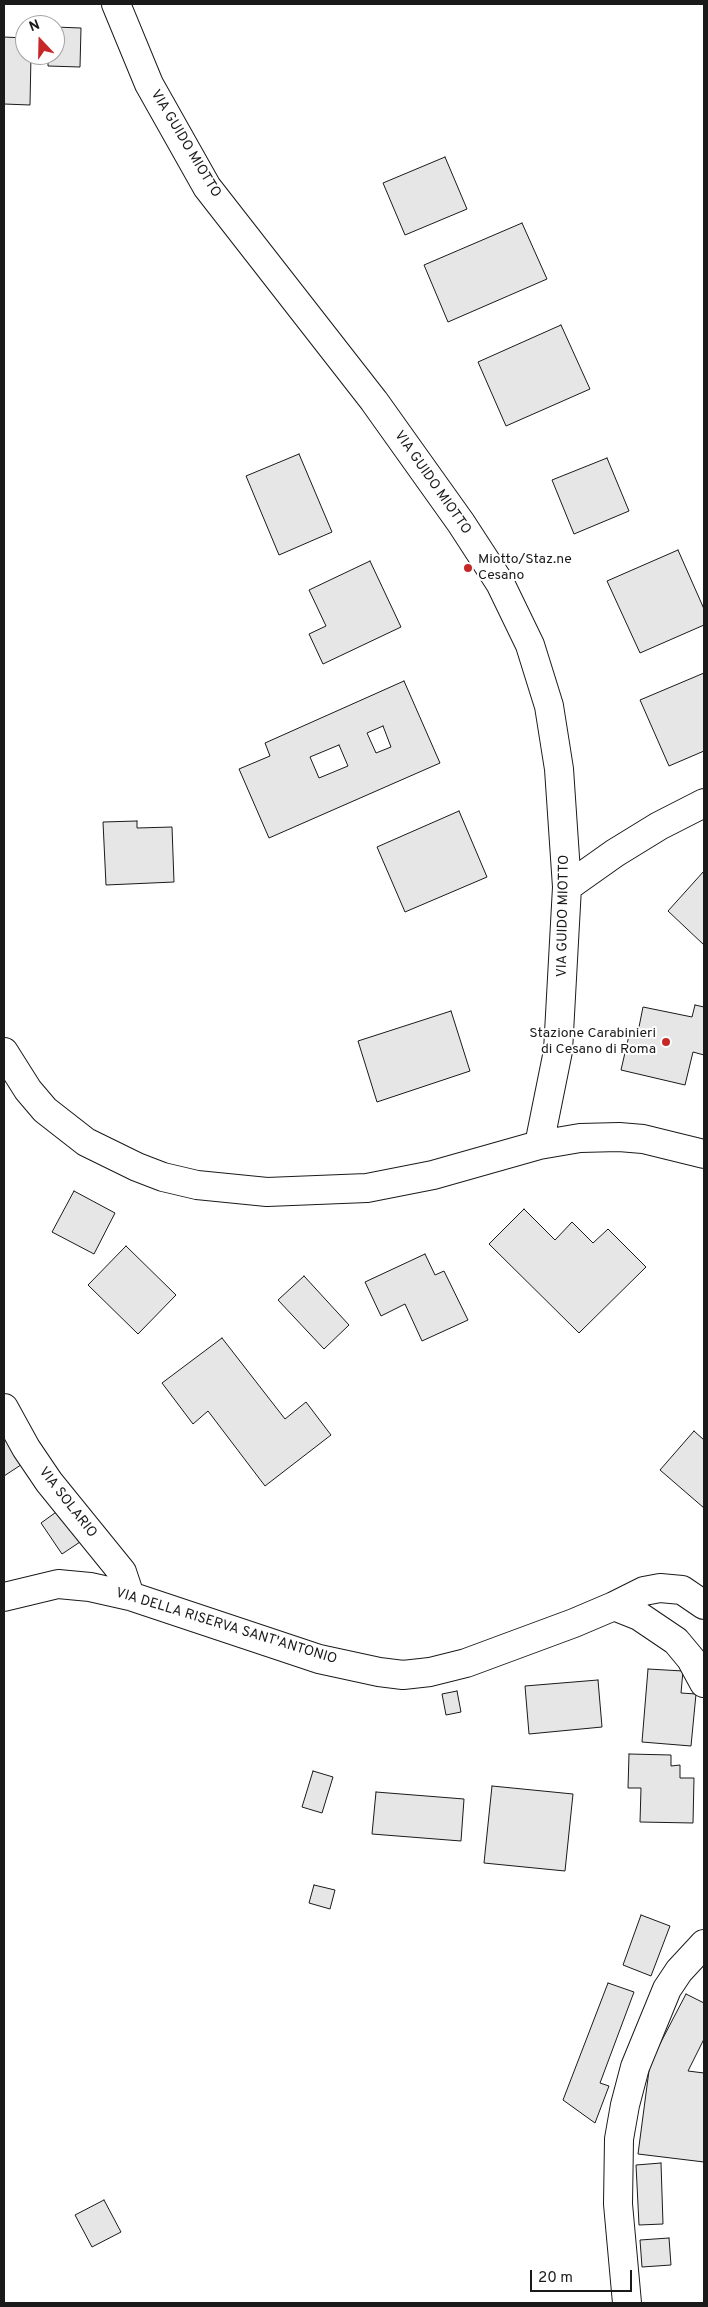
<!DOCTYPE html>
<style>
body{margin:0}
#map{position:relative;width:708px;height:2307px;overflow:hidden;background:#fff;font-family:Overpass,sans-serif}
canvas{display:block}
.frame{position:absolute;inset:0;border:5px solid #1a1a1a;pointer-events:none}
.north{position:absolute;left:15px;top:15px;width:50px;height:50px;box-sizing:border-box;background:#fff;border:1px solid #a3a3a3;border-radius:50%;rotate:339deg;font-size:14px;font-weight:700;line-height:20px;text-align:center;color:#1a1a1a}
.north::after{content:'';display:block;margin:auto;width:18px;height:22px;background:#c62828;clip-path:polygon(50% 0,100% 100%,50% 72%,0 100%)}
.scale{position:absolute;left:530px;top:2270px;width:102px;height:22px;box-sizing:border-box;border:2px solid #1a1a1a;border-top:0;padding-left:6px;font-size:15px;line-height:18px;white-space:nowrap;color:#1a1a1a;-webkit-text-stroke:4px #fff;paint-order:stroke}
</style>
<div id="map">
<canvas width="708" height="2307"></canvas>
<div class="frame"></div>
<div class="north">N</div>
<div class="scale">20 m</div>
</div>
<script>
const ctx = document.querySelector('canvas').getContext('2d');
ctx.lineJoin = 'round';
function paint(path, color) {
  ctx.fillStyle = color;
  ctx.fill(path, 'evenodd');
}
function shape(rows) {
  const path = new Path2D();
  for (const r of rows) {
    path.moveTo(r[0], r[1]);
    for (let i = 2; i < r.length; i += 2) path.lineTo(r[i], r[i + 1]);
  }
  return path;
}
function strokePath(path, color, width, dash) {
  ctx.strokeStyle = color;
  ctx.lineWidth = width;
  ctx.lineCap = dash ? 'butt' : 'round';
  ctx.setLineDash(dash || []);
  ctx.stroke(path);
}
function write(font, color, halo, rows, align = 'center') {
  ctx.font = font + ' Overpass,sans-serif';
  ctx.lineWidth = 4;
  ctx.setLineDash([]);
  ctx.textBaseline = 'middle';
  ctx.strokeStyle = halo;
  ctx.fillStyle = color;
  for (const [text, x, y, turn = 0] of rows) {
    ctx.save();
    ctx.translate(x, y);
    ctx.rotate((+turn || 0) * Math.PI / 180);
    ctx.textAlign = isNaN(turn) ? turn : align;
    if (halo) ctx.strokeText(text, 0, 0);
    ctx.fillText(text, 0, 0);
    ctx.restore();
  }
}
const building = shape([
 [55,27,81,28,80,67,48,66,48,55,55,55,55,27],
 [4,37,25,38,25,55,31,55,30,105,4,104,4,37],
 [445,157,467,209,405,235,383,183,445,157],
 [522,223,547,279,448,322,424,265,522,223],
 [561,325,590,389,506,426,478,362,561,325],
 [299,454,332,532,279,555,246,476,299,454],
 [607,458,629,511,574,534,552,480,607,458],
 [678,550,704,609,704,625,640,653,607,581,678,550],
 [370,561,401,627,323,664,309,634,326,626,309,590,370,561],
 [704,673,704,751,669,766,640,700,704,673],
 [404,681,440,763,269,838,239,769,270,756,265,743,404,681],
 [383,726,391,747,376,753,367,733,383,726],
 [339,745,348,766,319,778,310,757,339,745],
 [459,811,487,877,405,912,377,847,459,811],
 [137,821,137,828,172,827,174,882,106,885,103,822,137,821],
 [704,871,704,945,668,911,704,871],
 [695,1005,704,1007,704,1055,693,1052,685,1085,621,1070,630,1031,638,1032,643,1007,692,1017,695,1005],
 [451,1011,470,1071,377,1102,358,1041,451,1011],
 [74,1191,115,1213,94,1254,52,1232,74,1191],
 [524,1209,555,1240,572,1222,593,1243,608,1229,646,1267,579,1333,489,1244,524,1209],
 [126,1246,176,1295,138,1334,88,1285,126,1246],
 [425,1254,435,1275,444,1271,468,1320,422,1341,405,1304,381,1316,365,1282,425,1254],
 [304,1276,349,1325,324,1349,278,1300,304,1276],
 [222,1338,285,1419,306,1402,331,1435,265,1486,208,1411,193,1424,162,1383,222,1338],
 [4,1419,30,1459,4,1476,4,1419],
 [694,1431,704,1440,704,1508,660,1470,694,1431],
 [59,1510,80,1542,62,1554,41,1523,59,1510],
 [648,1669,683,1671,681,1693,696,1694,691,1746,642,1742,648,1669],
 [598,1680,602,1727,529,1734,525,1686,598,1680],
 [457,1691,461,1712,446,1715,442,1694,457,1691],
 [629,1754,671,1755,671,1766,680,1765,680,1778,694,1778,693,1823,640,1822,641,1788,628,1788,629,1754],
 [313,1771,333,1777,322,1813,302,1807,313,1771],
 [492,1786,573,1794,565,1871,484,1863,492,1786],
 [376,1792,464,1799,461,1841,372,1834,376,1792],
 [314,1885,335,1890,330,1909,309,1903,314,1885],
 [641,1915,670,1926,651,1976,623,1965,641,1915],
 [608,1983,634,1992,600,2083,609,2086,595,2123,563,2100,608,1983],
 [686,1994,704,2003,704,2039,688,2071,704,2073,704,2162,638,2154,650,2063,686,1994],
 [661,2163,663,2224,639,2225,636,2165,661,2163],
 [104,2200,121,2232,92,2247,75,2215,104,2200],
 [669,2238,671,2265,642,2267,640,2240,669,2238]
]);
paint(building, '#e6e6e6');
strokePath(building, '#1a1a1a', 1);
const street = shape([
 [116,4,149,84,207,187,374,401,461,523,500,583,530,645,549,706,559,769,567,887,558,1051,539,1145],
 [567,887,615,853,659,826,704,803],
 [4,1052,28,1090,45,1110,86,1142,137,1167,163,1177,197,1185,267,1192,367,1188,433,1175,539,1145,580,1138,619,1137,643,1139,704,1154],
 [4,1408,26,1448,49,1482,122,1572,130,1596],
 [4,1597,58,1584,90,1587,130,1596,319,1659,379,1672,403,1675,430,1672,466,1663,574,1623,614,1606,639,1616,676,1641,691,1659,704,1683],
 [614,1606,644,1591,660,1588,682,1590,704,1605],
 [627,2303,618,2204,619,2139,625,2105,635,2067,667,1989,679,1971,704,1944]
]);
strokePath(street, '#1a1a1a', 30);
strokePath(street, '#fff', 28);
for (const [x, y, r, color] of [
 [468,568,5,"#c62828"],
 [666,1042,5,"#c62828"]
]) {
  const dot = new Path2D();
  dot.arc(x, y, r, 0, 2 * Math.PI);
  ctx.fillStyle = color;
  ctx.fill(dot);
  strokePath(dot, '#fff', 2);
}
write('14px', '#1a1a1a', '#fff', [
 ["VIA GUIDO MIOTTO",185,144,59],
 ["VIA GUIDO MIOTTO",432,483,55],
 ["VIA GUIDO MIOTTO",564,916,-89],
 ["VIA SOLARIO",67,1503,52],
 ["VIA DELLA RISERVA SANT'ANTONIO",226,1627,17]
]);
write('14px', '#1a1a1a', '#fff', [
 ["Miotto/Staz.ne",478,560],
 ["Cesano",478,576],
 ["Stazione Carabinieri",656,1034,"right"],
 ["di Cesano di Roma",656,1050,"right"]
], 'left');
</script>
